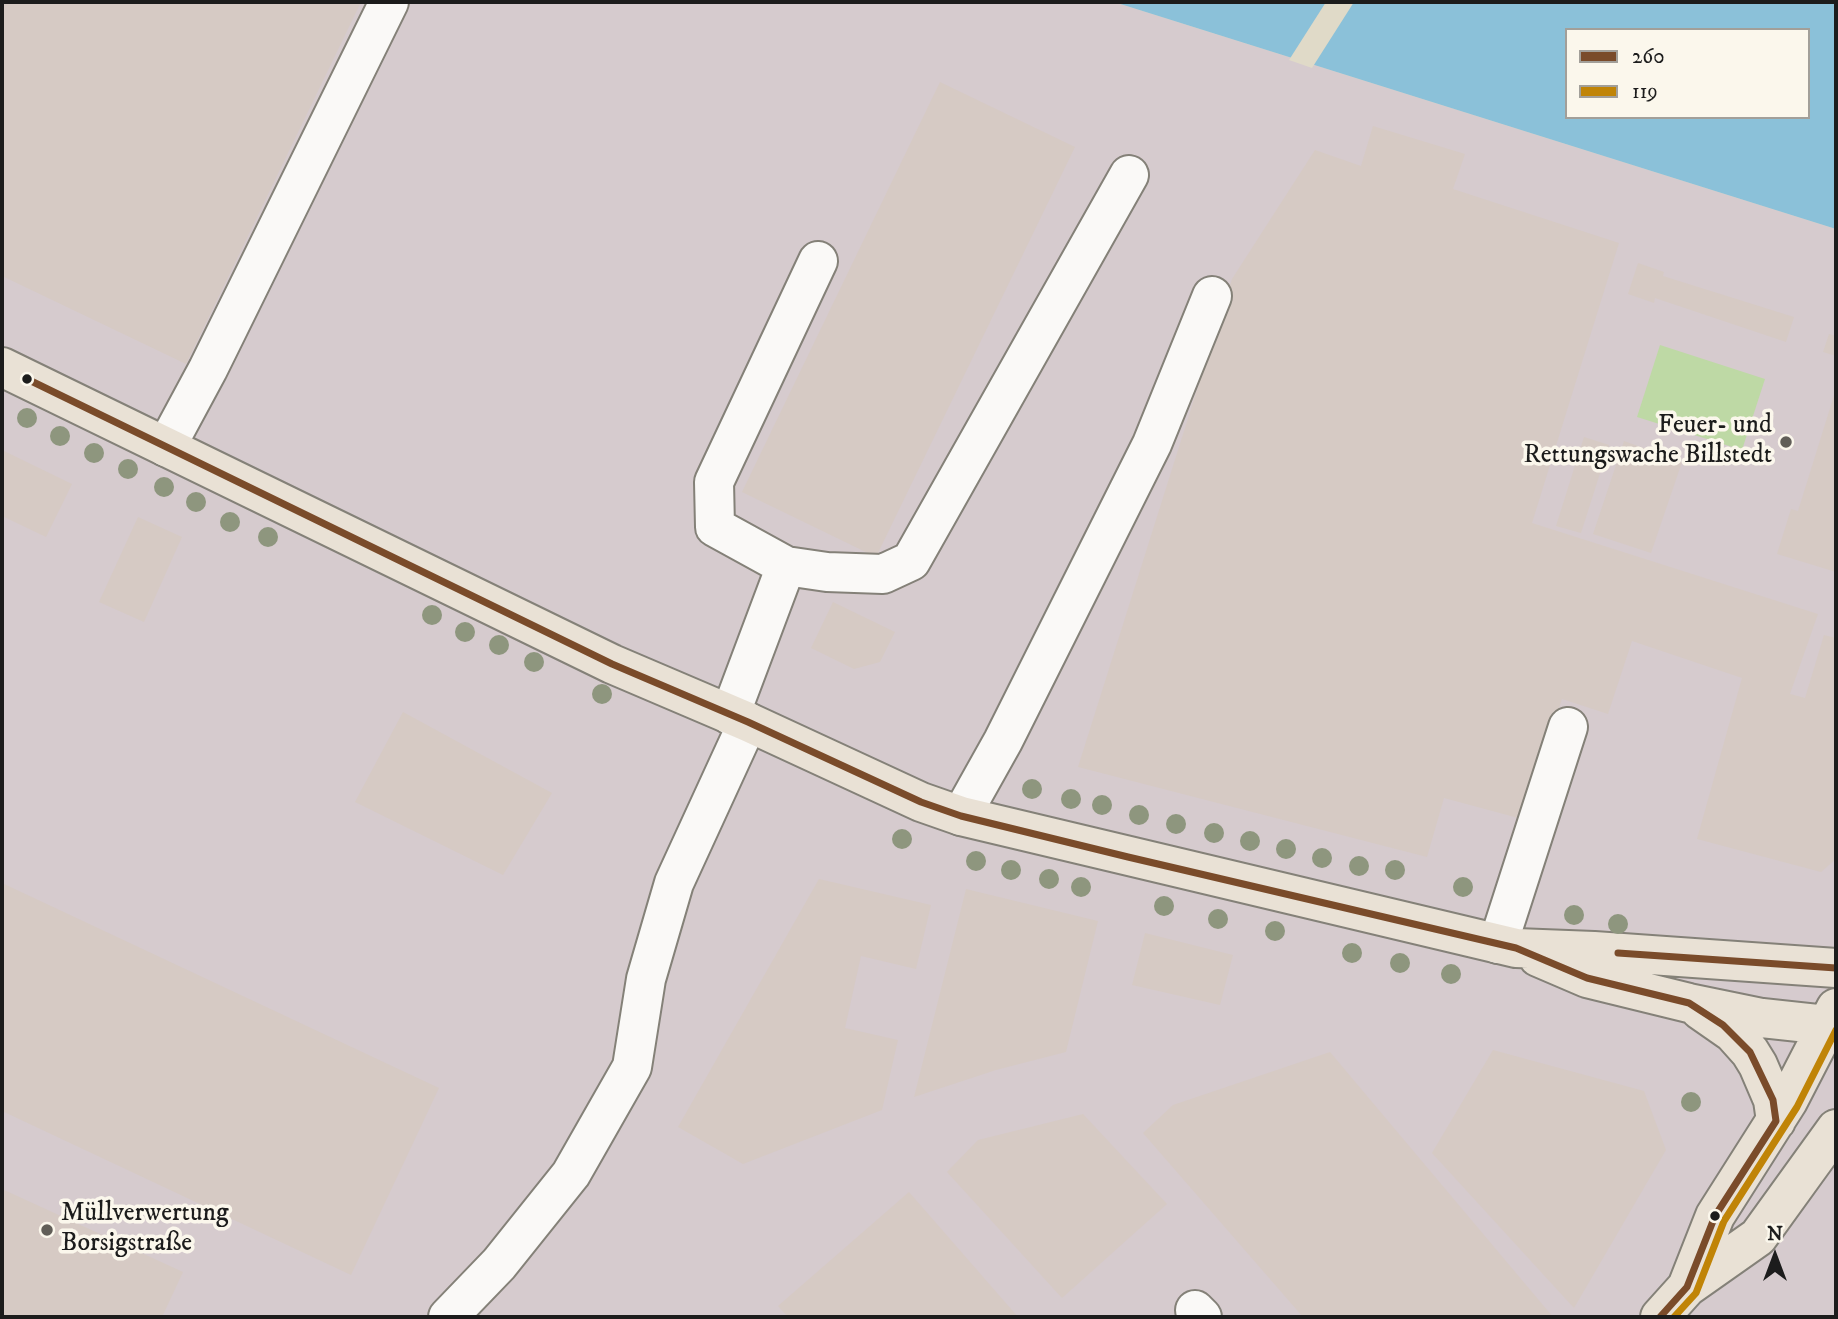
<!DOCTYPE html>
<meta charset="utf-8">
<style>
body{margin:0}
#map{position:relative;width:1838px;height:1319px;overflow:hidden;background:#e0dac8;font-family:"IM FELL DW Pica",serif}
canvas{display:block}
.frame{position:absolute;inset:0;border:4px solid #1c1c1c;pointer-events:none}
.legend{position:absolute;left:1565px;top:28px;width:245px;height:91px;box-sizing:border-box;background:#fbf7ec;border:2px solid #a29f99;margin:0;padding:9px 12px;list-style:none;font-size:21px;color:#1c1c1c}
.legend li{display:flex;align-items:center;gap:14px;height:35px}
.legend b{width:35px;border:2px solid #a29f99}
.north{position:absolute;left:1740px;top:1221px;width:70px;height:70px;-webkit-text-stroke:5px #fbf7ec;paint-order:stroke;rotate:0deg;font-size:19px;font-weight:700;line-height:28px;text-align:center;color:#1c1c1c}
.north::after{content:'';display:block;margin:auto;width:24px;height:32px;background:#1c1c1c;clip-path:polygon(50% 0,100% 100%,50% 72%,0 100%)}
</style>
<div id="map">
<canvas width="1838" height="1319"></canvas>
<div class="frame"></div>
<ul class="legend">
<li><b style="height:9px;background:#7a4b2a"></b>260</li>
<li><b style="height:9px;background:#c08407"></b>119</li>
</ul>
<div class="north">N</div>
</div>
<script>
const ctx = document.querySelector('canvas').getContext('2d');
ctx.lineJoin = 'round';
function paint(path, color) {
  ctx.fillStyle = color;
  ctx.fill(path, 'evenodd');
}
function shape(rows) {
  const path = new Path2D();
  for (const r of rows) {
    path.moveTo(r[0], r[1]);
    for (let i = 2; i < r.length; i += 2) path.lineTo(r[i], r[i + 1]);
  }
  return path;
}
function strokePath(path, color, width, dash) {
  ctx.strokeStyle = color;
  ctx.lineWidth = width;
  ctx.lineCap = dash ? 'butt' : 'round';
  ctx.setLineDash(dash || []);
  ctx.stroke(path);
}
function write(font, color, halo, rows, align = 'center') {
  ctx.font = font + ' "IM FELL DW Pica",serif';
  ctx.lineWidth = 7;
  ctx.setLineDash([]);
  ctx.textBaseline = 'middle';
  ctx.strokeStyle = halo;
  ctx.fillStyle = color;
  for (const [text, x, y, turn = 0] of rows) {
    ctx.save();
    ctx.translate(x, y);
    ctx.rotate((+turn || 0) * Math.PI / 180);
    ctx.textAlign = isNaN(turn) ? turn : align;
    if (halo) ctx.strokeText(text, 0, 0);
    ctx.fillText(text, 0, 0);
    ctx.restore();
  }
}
paint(shape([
 [2,2,1114,2,1836,229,1836,1317,2,1317]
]), '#d6cbce');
paint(shape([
 [1660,345,1765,379,1742,450,1637,417]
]), '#bed9a5');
paint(shape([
 [1114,2,1836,2,1836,229],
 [1567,30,1808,30,1808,117,1567,117]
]), '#8bc1d9');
paint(shape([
 [1326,2,1354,2,1312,68,1289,60]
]), '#e0dac8');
paint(shape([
 [2,2,361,2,186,364,2,276],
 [940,82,1075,147,876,557,742,492],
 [1373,126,1465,154,1453,189,1619,243,1532,523,1818,614,1790,694,1805,698,1824,635,1836,638,1836,859,1821,872,1697,839,1742,678,1632,641,1608,714,1562,699,1522,819,1444,798,1427,857,1078,767,1232,279,1315,150,1361,166],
 [1638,263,1664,272,1663,276,1794,317,1786,342,1655,298,1654,303,1628,294],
 [1829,334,1836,336,1836,356,1823,352],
 [1836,389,1836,572,1777,554,1791,509,1798,511],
 [1584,437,1609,445,1581,533,1556,526],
 [1624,441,1682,462,1651,553,1593,534],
 [2,450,72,484,46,537,2,516],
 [138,517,182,537,144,622,99,602],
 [833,602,895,632,880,662,854,669,811,648],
 [403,712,552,793,503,875,355,802],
 [819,879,931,905,916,969,861,956,845,1028,898,1040,882,1110,743,1164,678,1127],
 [2,883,439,1088,351,1275,2,1111],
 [966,889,1098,921,1066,1052,996,1070,914,1097],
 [1145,933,1233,955,1220,1005,1132,985],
 [1493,1050,1644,1091,1666,1150,1574,1308,1432,1153],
 [1330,1052,1553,1317,1303,1317,1143,1133,1173,1105],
 [1083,1114,1167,1204,1062,1298,947,1172,978,1140],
 [2,1189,183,1272,162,1317,2,1317],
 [909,1192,1018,1317,788,1317,778,1306]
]), '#d6cac4');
const minor = shape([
 [166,447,208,369,389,2],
 [786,566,715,527,714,482,818,261],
 [730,715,786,566,827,572,883,574,911,561,1129,175],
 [961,816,1003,741,1152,444,1212,296],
 [1498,944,1568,727],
 [1195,1310,1202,1317],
 [448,1317,499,1264,571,1174,632,1067,646,979,674,883,748,722]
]);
const major = shape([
 [2,367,612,664,748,722,921,802,961,816,1516,948,1594,951,1836,968],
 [1538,957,1587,978,1689,1003,1762,1018,1836,1026],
 [1700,1010,1733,1033,1750,1052,1758,1065,1773,1100,1776,1121],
 [1687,1287,1715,1216,1788,1101,1836,1008],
 [1660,1317,1687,1287,1758,1237,1836,1129]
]);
strokePath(minor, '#848178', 42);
strokePath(major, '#848178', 42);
strokePath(minor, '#faf9f7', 38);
strokePath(major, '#e9e1d5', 38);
strokePath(shape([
 [27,379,612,664,748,722,921,802,961,816,1128,857,1516,948,1587,978,1689,1003,1723,1025,1750,1052,1773,1100,1776,1121,1715,1216,1687,1287,1660,1317],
 [1618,953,1836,968]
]), '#7a4b2a', 7);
strokePath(shape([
 [1674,1317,1696,1293,1724,1221,1797,1107,1836,1030]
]), '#c08407', 7);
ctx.fillStyle = '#8e967e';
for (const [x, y] of [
 [27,418],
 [60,436],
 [94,453],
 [128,469],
 [164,487],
 [196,502],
 [230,522],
 [268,537],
 [432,615],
 [465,632],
 [499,645],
 [534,662],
 [602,694],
 [1032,789],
 [1071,799],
 [1102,805],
 [1139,815],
 [1176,824],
 [1214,833],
 [902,839],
 [1250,841],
 [1286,849],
 [1322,858],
 [976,861],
 [1359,866],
 [1011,870],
 [1395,870],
 [1049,879],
 [1081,887],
 [1463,887],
 [1164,906],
 [1574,915],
 [1218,919],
 [1618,924],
 [1275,931],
 [1352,953],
 [1400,963],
 [1451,974],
 [1691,1102]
]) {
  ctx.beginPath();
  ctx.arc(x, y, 10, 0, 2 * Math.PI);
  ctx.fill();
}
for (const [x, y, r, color] of [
 [27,379,6,"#1c1c1c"],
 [1786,442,7,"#615e58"],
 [1715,1216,6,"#1c1c1c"],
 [47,1230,7,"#615e58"]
]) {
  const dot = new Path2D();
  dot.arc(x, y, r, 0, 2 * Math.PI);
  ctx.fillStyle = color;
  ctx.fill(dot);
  strokePath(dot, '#fbf7ec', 2.5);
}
write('26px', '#1c1c1c', '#fbf7ec', [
 ["Feuer- und",1772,427],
 ["Rettungswache Billstedt",1772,457],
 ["Müllverwertung",61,1215,"left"],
 ["Borsigstraße",61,1245,"left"]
], 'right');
</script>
